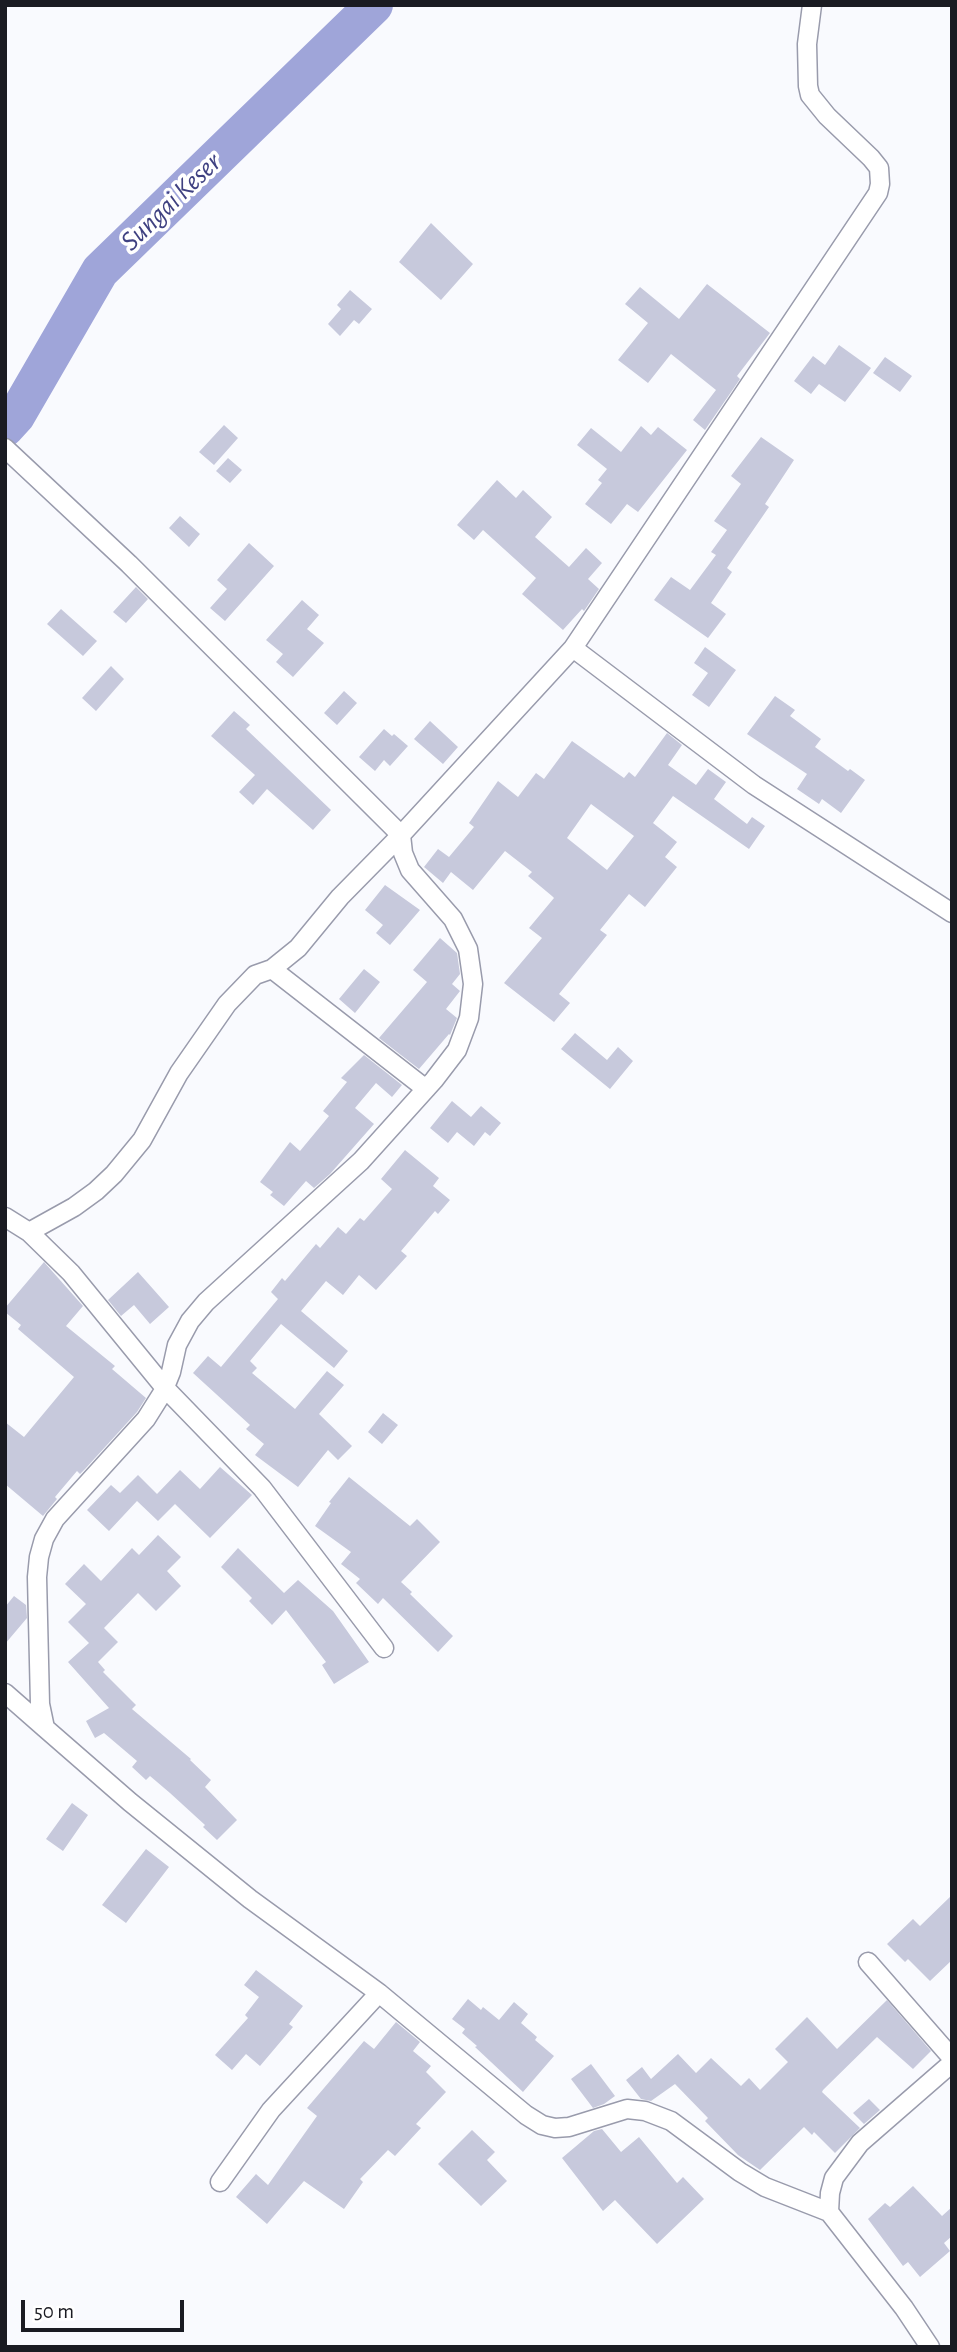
<!DOCTYPE html>
<style>
body{margin:0}
#map{position:relative;width:957px;height:2352px;overflow:hidden;background:#f9fafe;font-family:"Alegreya Sans",sans-serif}
canvas{display:block}
.frame{position:absolute;inset:0;border:7px solid #1a1b22;pointer-events:none}
.scale{position:absolute;left:21px;top:2300px;width:163px;height:32px;box-sizing:border-box;border:4px solid #1a1b22;border-top:0;padding-left:9px;font-size:21px;line-height:24px;white-space:nowrap;color:#1a1b22;-webkit-text-stroke:5px #fff;paint-order:stroke}
</style>
<div id="map">
<canvas width="957" height="2352"></canvas>
<div class="frame"></div>
<div class="scale">50 m</div>
</div>
<script>
const ctx = document.querySelector('canvas').getContext('2d');
ctx.lineJoin = 'round';
function shape(rows) {
  const path = new Path2D();
  for (const r of rows) {
    path.moveTo(r[0], r[1]);
    for (let i = 2; i < r.length; i += 2) path.lineTo(r[i], r[i + 1]);
  }
  return path;
}
function strokePath(path, color, width, dash) {
  ctx.strokeStyle = color;
  ctx.lineWidth = width;
  ctx.lineCap = dash ? 'butt' : 'round';
  ctx.setLineDash(dash || []);
  ctx.stroke(path);
}
function paint(path, color) {
  ctx.fillStyle = color;
  ctx.fill(path, 'evenodd');
}
function write(font, color, halo, rows, align = 'center') {
  ctx.font = font + ' "Alegreya Sans",sans-serif';
  ctx.lineWidth = 7;
  ctx.setLineDash([]);
  ctx.textBaseline = 'middle';
  ctx.strokeStyle = halo;
  ctx.fillStyle = color;
  for (const [text, x, y, turn = 0] of rows) {
    ctx.save();
    ctx.translate(x, y);
    ctx.rotate((+turn || 0) * Math.PI / 180);
    ctx.textAlign = isNaN(turn) ? turn : align;
    if (halo) ctx.strokeText(text, 0, 0);
    ctx.fillText(text, 0, 0);
    ctx.restore();
  }
}
strokePath(shape([
 [5,428,16,416,100,271,374,5]
]), '#9fa5d9', 38);
paint(shape([
 [431,223,473,264,441,300,399,262],
 [707,284,770,333,737,376,740,379,705,430,693,420,716,390,671,354,648,383,618,360,648,323,625,304,640,287,679,319],
 [350,290,372,309,359,324,354,320,340,336,328,324,341,309,337,305],
 [839,345,871,368,845,402,819,384,811,394,794,381,813,356,825,365],
 [885,357,912,376,900,392,873,373],
 [224,425,238,438,214,465,199,452],
 [641,426,651,435,658,427,687,450,638,512,627,504,611,524,585,504,602,483,598,480,607,469,577,445,591,428,621,452],
 [761,437,794,460,765,504,769,507,727,568,732,572,711,603,726,614,708,638,654,600,671,577,690,590,716,555,711,552,727,530,714,521,741,484,731,476],
 [228,458,242,470,230,483,216,471],
 [497,480,516,498,523,490,552,517,535,537,569,567,586,548,602,563,588,579,599,589,584,611,582,609,563,630,522,594,536,578,483,530,474,540,457,525],
 [180,516,200,534,189,547,169,528],
 [249,543,274,566,225,621,210,608,227,589,217,580],
 [136,587,148,599,126,623,113,612],
 [302,600,319,615,307,629,324,643,293,677,276,662,283,654,266,640],
 [61,609,97,641,83,656,47,624],
 [705,647,736,670,709,707,692,695,708,673,694,663],
 [111,666,124,679,96,711,82,698],
 [344,691,357,703,337,725,324,713],
 [775,696,795,710,790,716,821,739,815,747,848,771,850,769,865,780,841,813,822,799,819,804,797,789,807,774,747,734],
 [234,711,250,725,246,729,331,810,313,830,267,789,253,805,239,792,255,775,211,736],
 [430,721,458,747,443,764,414,739],
 [384,729,392,736,394,734,408,746,390,766,384,760,375,771,359,757],
 [667,733,682,745,668,765,696,785,708,769,726,782,714,799,747,824,752,817,765,826,749,849,673,796,653,823,677,842,665,857,677,867,645,907,629,894,600,930,607,935,559,994,570,1003,554,1022,504,983,542,938,529,928,554,898,552,896,528,876,532,872,505,851,473,890,451,872,443,883,424,867,438,849,449,857,474,827,469,823,498,781,518,797,536,773,544,779,572,741,624,778,629,772,635,777],
 [591,804,634,836,607,870,567,838],
 [385,885,420,910,390,945,376,933,383,925,365,910],
 [440,938,457,953,460,974,452,984,460,991,446,1009,457,1018,450,1035,449,1034,419,1069,379,1038,427,982,413,970],
 [364,969,380,982,355,1013,339,999],
 [575,1033,607,1060,618,1047,633,1061,610,1089,561,1049],
 [364,1055,402,1085,392,1097,376,1083,355,1108,374,1124,330,1174,314,1188,306,1181,284,1206,270,1195,273,1192,260,1182,290,1142,300,1151,329,1116,323,1111,347,1082,341,1078],
 [452,1101,471,1117,481,1106,501,1123,490,1136,485,1132,474,1146,457,1132,448,1143,430,1128],
 [405,1150,439,1178,433,1186,450,1200,438,1214,435,1211,401,1251,407,1256,376,1290,359,1275,343,1295,326,1281,301,1311,348,1351,334,1368,281,1324,250,1361,257,1368,252,1373,295,1409,327,1371,344,1385,319,1414,352,1446,338,1460,328,1450,298,1487,255,1455,264,1444,246,1429,250,1425,193,1373,208,1356,221,1367,278,1299,271,1292,282,1278,285,1281,316,1244,320,1248,338,1227,346,1234,360,1218,364,1221,392,1189,381,1179],
 [44,1262,83,1306,66,1326,115,1366,112,1369,146,1398,137,1412,85,1469,80,1474,77,1471,55,1497,57,1499,43,1516,5,1484,5,1422,24,1437,74,1377,18,1329,21,1325,5,1312,5,1308],
 [138,1272,169,1307,150,1324,134,1305,121,1316,108,1300],
 [383,1413,398,1425,382,1444,368,1432],
 [220,1467,252,1495,210,1538,175,1504,158,1521,137,1501,109,1531,87,1510,111,1485,120,1493,138,1475,157,1494,180,1470,200,1489],
 [349,1477,410,1526,417,1519,440,1542,401,1582,412,1592,410,1594,453,1636,438,1652,383,1598,378,1604,356,1583,360,1579,341,1564,351,1552,315,1526,331,1503,329,1502],
 [158,1535,181,1557,167,1571,181,1586,156,1611,138,1593,104,1628,118,1642,98,1662,105,1670,103,1672,136,1705,132,1709,191,1759,190,1760,211,1780,205,1787,237,1820,217,1840,203,1827,205,1825,170,1793,150,1776,146,1780,132,1767,137,1761,104,1733,95,1738,86,1721,109,1708,68,1662,89,1643,68,1622,86,1604,65,1584,84,1564,101,1581,132,1548,139,1555],
 [238,1548,284,1593,298,1580,333,1611,369,1662,334,1684,322,1665,326,1662,286,1610,272,1625,249,1601,252,1598,221,1567],
 [14,1596,26,1605,27,1618,5,1644,5,1607],
 [72,1803,88,1815,63,1851,46,1839],
 [146,1849,169,1867,126,1923,102,1905],
 [952,1895,952,1960,930,1981,908,1959,905,1962,887,1944,913,1919,920,1926],
 [256,1970,303,2006,289,2024,293,2027,260,2066,246,2054,232,2070,215,2055,248,2018,245,2015,259,1997,244,1985],
 [468,1999,481,2010,483,2007,499,2020,514,2002,528,2014,521,2023,537,2037,535,2040,554,2056,523,2092,475,2047,477,2046,462,2033,465,2029,452,2019],
 [887,2000,931,2051,913,2069,877,2037,823,2090,822,2092,860,2128,835,2153,814,2132,812,2135,804,2127,760,2170,738,2155,705,2121,708,2118,675,2084,651,2101,641,2099,626,2080,642,2067,651,2079,678,2054,696,2073,711,2058,741,2086,749,2078,760,2090,788,2062,775,2049,807,2017,837,2049],
 [396,2022,420,2042,413,2051,431,2066,426,2072,446,2092,416,2124,421,2128,395,2156,388,2150,360,2179,363,2182,344,2209,304,2181,267,2224,236,2197,256,2174,268,2185,317,2116,307,2108,364,2041,374,2049],
 [591,2064,615,2096,604,2104,593,2108,571,2079],
 [869,2099,880,2110,864,2124,853,2113],
 [602,2129,621,2152,639,2137,677,2183,683,2177,704,2199,657,2244,615,2200,603,2211,562,2158,594,2131],
 [472,2130,495,2152,487,2160,507,2181,481,2206,438,2164],
 [913,2186,942,2216,952,2207,952,2236,944,2243,950,2251,920,2277,908,2262,903,2266,868,2219,885,2203,890,2207]
]), '#c7c9dc');
const street = shape([
 [812,5,807,44,808,86,810,95,827,116,871,158,879,168,880,184,878,193,573,648,401,835,403,853,410,870,453,919,468,949,473,984,469,1018,457,1050,434,1080,361,1161,206,1302,190,1321,177,1345,171,1372,163,1392,146,1419,55,1519,44,1539,39,1557,37,1577,40,1704,45,1728,130,1802,250,1899,379,1993,526,2115,542,2125,555,2128,569,2127,627,2109,645,2111,671,2121,740,2172,765,2187,829,2212],
 [5,448,129,564,401,835,340,897,298,948,272,969,255,975,227,1004,179,1073,142,1140,114,1174,96,1191,74,1207,29,1232],
 [573,648,754,785,952,913],
 [272,969,426,1089],
 [5,1217,29,1232,71,1273,165,1388,262,1488,384,1648],
 [5,1693,45,1728],
 [868,1962,952,2058],
 [220,2182,271,2110,379,1993],
 [930,2347,904,2308,829,2212,830,2193,834,2178,860,2143,952,2063]
]);
strokePath(street, '#999bac', 21);
strokePath(street, '#fff', 18);
write('italic 28px', '#3f4181', '#fff', [
 ["Sungai Keser",171,202,-44]
]);
</script>
